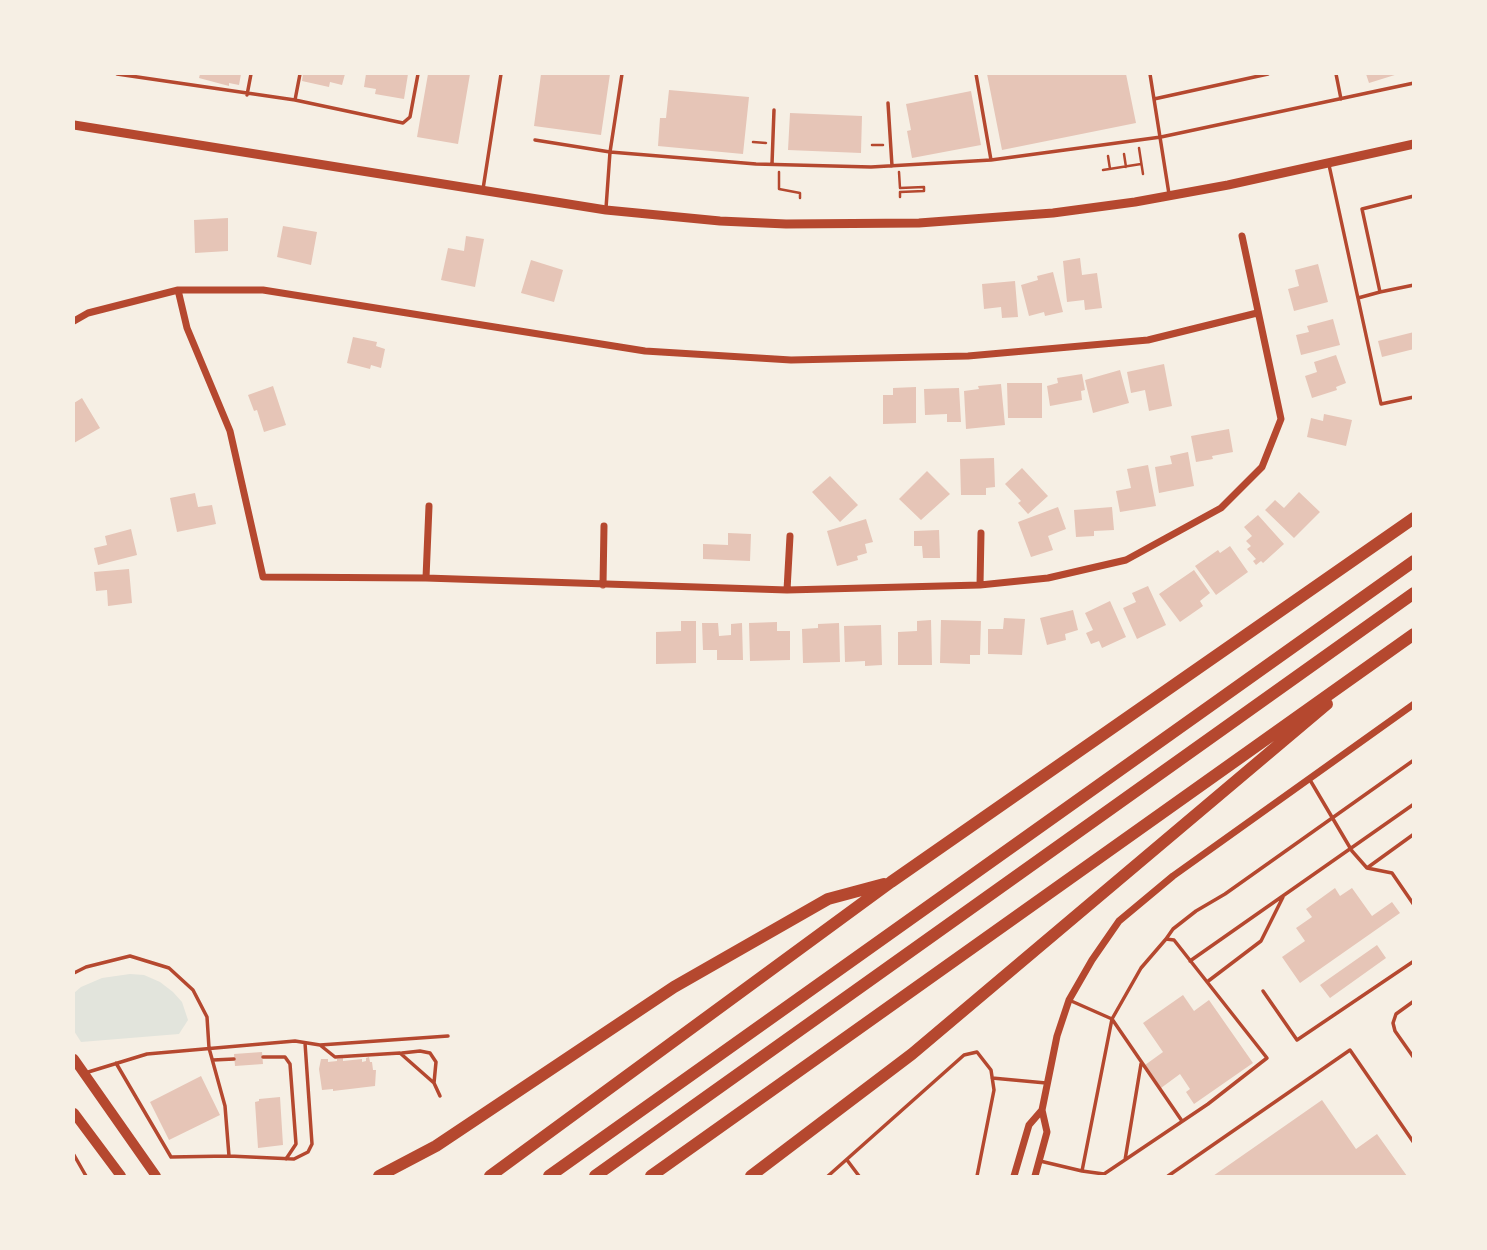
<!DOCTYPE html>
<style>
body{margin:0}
#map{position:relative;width:1487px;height:1250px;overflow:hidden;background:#f6efe4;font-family:Ubuntu,sans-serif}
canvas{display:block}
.frame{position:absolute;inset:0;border:75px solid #f6efe4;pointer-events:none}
</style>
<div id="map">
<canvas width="1487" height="1250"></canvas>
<div class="frame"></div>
</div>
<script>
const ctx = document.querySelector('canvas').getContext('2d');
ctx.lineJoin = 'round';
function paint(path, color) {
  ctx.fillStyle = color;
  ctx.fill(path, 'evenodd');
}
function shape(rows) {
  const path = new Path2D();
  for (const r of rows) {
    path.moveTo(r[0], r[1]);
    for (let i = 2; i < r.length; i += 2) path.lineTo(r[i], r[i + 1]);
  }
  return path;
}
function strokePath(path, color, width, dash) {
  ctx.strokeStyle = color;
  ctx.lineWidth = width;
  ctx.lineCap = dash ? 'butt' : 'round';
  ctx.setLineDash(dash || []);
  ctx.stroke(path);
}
paint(shape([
 [130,974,144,975,160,982,173,992,182,1002,188,1020,179,1034,81,1042,74,1031,74,993,81,987,102,978]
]), '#e2e4dc');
paint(shape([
 [200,74,241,74,239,85,229,83,229,86,199,78],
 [303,74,345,74,342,85,330,82,329,87,302,81],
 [366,74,408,74,404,99,375,94,376,89,364,87],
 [428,74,470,74,458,144,417,137],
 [541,74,610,74,601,135,534,126],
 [987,74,1126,74,1136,123,1002,150],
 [1366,74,1398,74,1369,83],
 [669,90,749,97,743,154,658,146,660,118,666,118],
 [971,91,981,145,912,158,907,131,911,130,906,104],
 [790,113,862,116,861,153,788,150],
 [228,218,228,251,195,253,194,220],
 [283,226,317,232,311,265,277,257],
 [466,236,484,239,475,287,441,280,448,248,464,251],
 [1080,258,1082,275,1097,273,1102,308,1085,310,1084,300,1067,302,1063,261],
 [531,260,563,270,554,302,521,293],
 [1318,264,1328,302,1294,311,1288,289,1299,286,1295,270],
 [1053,272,1063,312,1045,316,1044,312,1029,316,1021,285,1038,280,1037,276],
 [1015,281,1018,317,1002,318,1001,307,984,309,982,284],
 [1333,319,1340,345,1301,355,1296,335,1309,332,1307,326],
 [1414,332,1414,349,1382,357,1378,341],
 [353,337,377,342,376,346,385,349,381,368,371,365,370,369,347,363],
 [1336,355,1346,383,1336,387,1337,390,1312,398,1305,376,1317,372,1314,362],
 [1164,364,1172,406,1149,411,1145,390,1131,393,1127,372],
 [1120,370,1129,403,1093,413,1085,380],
 [1082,374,1085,390,1081,391,1082,400,1050,406,1047,386,1058,383,1057,378],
 [1007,383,1042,383,1042,418,1008,418],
 [1001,384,1005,425,966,429,964,391,979,389,978,386],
 [273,386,286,425,264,432,257,410,254,411,248,395],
 [916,387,916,423,883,424,883,395,893,395,893,388],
 [959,388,961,422,947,422,947,414,925,415,924,389],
 [82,398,100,428,74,443,74,403],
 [1324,414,1352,420,1346,446,1307,437,1311,418,1323,421],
 [1229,429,1233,452,1212,456,1213,459,1196,462,1191,436],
 [1188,452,1194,486,1159,493,1155,467,1172,464,1170,456],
 [994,458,995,487,986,488,986,495,961,495,960,459],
 [1148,465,1156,506,1120,512,1116,491,1131,488,1127,469],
 [1022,468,1048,496,1028,514,1018,503,1021,501,1005,484],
 [927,471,950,494,921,520,899,499],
 [830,476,858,505,840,522,812,492],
 [1299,492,1320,512,1294,538,1265,510,1275,500,1284,508],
 [195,493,198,507,212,505,216,524,177,532,170,498],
 [1058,507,1066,529,1048,536,1053,550,1031,557,1018,522],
 [1112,507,1114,530,1094,531,1094,536,1076,537,1074,510],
 [1258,515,1284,544,1263,563,1261,561,1256,565,1253,561,1256,559,1247,549,1251,546,1246,541,1252,536,1244,527],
 [866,519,873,542,865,544,867,553,857,556,858,560,837,566,827,531],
 [131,529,137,555,98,565,94,548,107,545,105,536],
 [939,530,940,558,923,558,922,546,914,546,914,531],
 [728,533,751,534,750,561,703,559,703,544,728,545],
 [1230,546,1248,572,1216,595,1195,566,1218,550,1220,553],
 [129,569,132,603,108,606,107,590,96,591,94,572],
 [1194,570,1210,593,1200,601,1203,606,1180,622,1159,594],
 [1148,586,1166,625,1137,639,1123,608,1136,602,1132,593],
 [1110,601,1126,637,1102,648,1099,641,1091,644,1086,633,1093,630,1085,613],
 [1073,610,1078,630,1065,634,1066,640,1047,645,1040,618],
 [1004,618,1025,619,1022,655,988,654,988,629,1003,629],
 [931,620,932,665,898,665,898,632,917,631,917,621],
 [941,620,981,621,980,655,970,655,970,664,940,663],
 [681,621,696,621,696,663,656,664,656,632,681,631],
 [777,622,777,631,790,631,790,660,750,661,749,623],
 [702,623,718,623,719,636,731,635,731,624,742,623,743,660,717,660,717,650,703,650],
 [839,623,840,662,803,663,802,629,818,628,818,624],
 [881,625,882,665,865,666,865,661,845,662,844,626],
 [1335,888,1340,896,1352,888,1372,916,1392,902,1400,913,1300,983,1282,957,1305,941,1296,928,1312,917,1306,909],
 [1377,945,1386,958,1330,998,1320,985],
 [1183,995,1194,1011,1209,1000,1253,1063,1194,1104,1186,1092,1190,1089,1180,1074,1161,1088,1145,1065,1163,1052,1143,1023],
 [262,1052,263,1064,235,1066,234,1054],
 [369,1057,370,1062,372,1062,373,1070,376,1070,375,1086,333,1091,333,1089,322,1090,319,1069,321,1059,328,1059,328,1062,337,1061,337,1059,343,1058,343,1061,362,1059,362,1062,366,1061,366,1058],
 [201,1076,220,1115,169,1140,150,1102],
 [280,1097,283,1145,258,1148,255,1102,259,1101,259,1099],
 [1322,1100,1356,1149,1377,1134,1407,1176,1213,1176]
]), '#e6c5b7');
strokePath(shape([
 [753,142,766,143],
 [872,145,883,145],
 [1139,148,1143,174],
 [1124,154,1126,167],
 [1108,156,1110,169],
 [1103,170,1141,164],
 [779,172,779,189,800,193,800,198],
 [899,172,900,188,924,187,924,191,900,192,900,197]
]), '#b5482f', 2.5);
strokePath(shape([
 [117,74,295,100,403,123,410,117,418,74],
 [976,74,991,160],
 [1150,74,1169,194],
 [1336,74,1341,99],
 [247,95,251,74],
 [1154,99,1268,74],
 [295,100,300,74],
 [888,103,892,166],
 [535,140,610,152,756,164,871,167,991,160,1161,137,1414,83],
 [772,164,774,110],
 [1329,165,1381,404,1414,397],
 [483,189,501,74],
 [606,208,610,152,622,74],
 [1380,292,1414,285],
 [1358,298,1380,292,1362,209,1414,196],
 [1310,780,1352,851,1367,868,1392,873,1414,905],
 [1367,868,1414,834],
 [1166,939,1173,929,1196,911,1225,894,1414,760],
 [1190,961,1414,804],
 [74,973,86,967,130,956,169,968,193,990,207,1017,209,1048,225,1106,229,1156],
 [1207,982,1261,941,1283,897],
 [1263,991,1297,1040,1414,961],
 [1414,1001,1396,1014,1393,1023,1395,1031,1414,1058],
 [320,1045,335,1057,400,1053,434,1083,440,1096],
 [402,1053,420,1051,430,1053,436,1062,434,1083],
 [263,1057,285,1057,290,1064,296,1144,286,1159],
 [213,1060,234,1059],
 [116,1063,171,1157,229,1156,294,1159,308,1152,312,1144,305,1043],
 [85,1073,147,1054,295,1041,320,1045,448,1036],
 [992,1078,1046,1083],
 [74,1155,86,1176],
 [847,1160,859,1176],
 [1125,1160,1141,1064],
 [1040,1161,1082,1171,1112,1019,1069,1000],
 [1082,1171,1104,1174,1208,1104,1267,1058,1174,940,1166,939,1141,968,1112,1019,1182,1121],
 [828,1176,964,1055,977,1052,991,1070,994,1090,977,1176],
 [1168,1176,1350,1050,1414,1143]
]), '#b5482f', 3.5);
strokePath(shape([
 [178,290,187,328,230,431,263,577,426,578,787,590,980,585,1048,578,1126,560,1221,508,1262,467,1281,419,1242,236],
 [74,321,88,313,178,290,263,290,645,351,791,360,968,356,1148,340,1257,313],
 [426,578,429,506],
 [603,585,604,526],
 [980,585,981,533],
 [787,590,790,536],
 [1014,1176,1029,1125,1042,1110],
 [1035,1176,1047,1132,1042,1110,1057,1036,1069,1000,1092,960,1119,921,1173,876,1414,704]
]), '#b5482f', 7);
strokePath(shape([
 [74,125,606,210,720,221,786,224,919,223,1053,213,1135,202,1228,185,1414,144]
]), '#b5482f', 9);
strokePath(shape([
 [74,1059,156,1176],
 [74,1113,121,1176]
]), '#b5482f', 10);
strokePath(shape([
 [379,1176,436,1146,674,987,828,899,884,884],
 [490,1176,891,882,1414,518],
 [549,1176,1414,561],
 [595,1176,1414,593],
 [651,1176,1414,634],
 [751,1176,912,1054,1327,704]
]), '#b5482f', 12);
</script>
